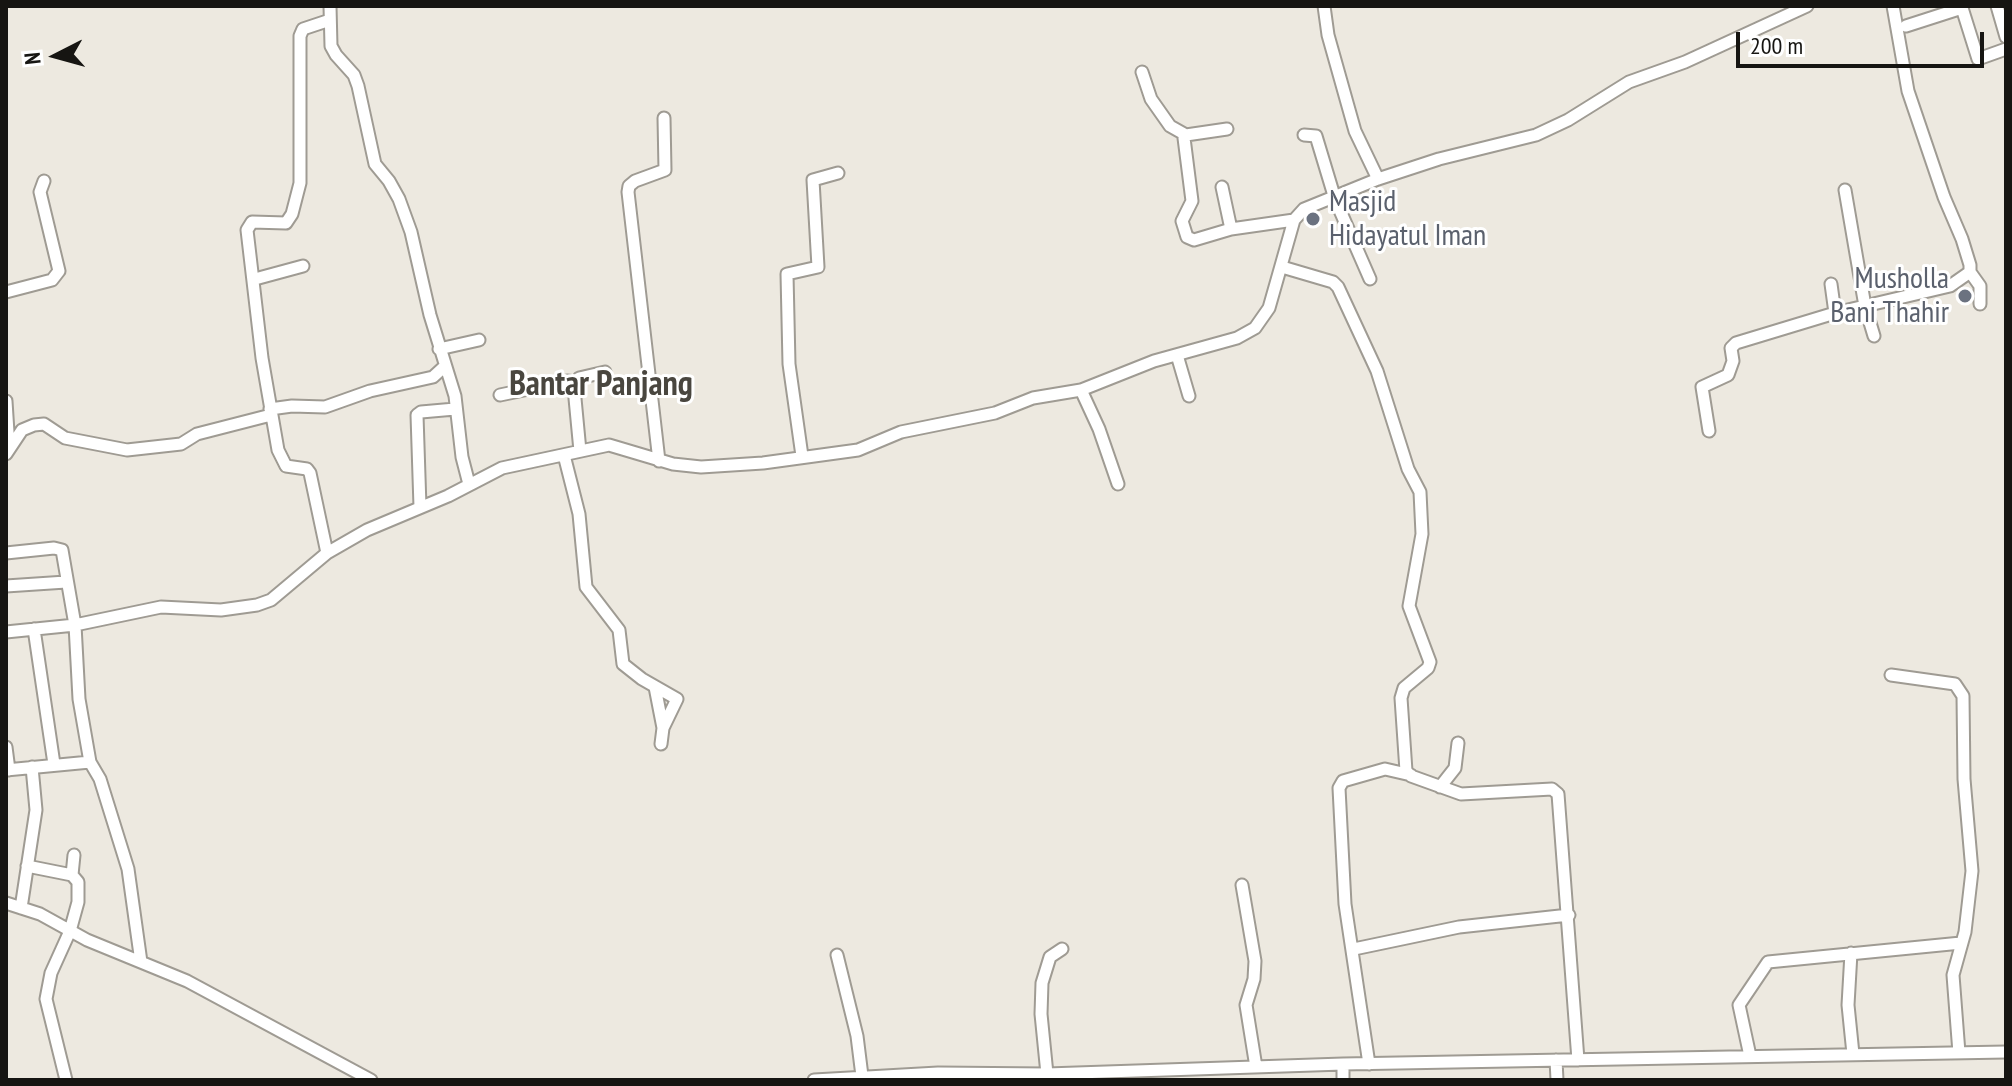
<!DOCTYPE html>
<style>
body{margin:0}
#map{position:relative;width:2012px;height:1086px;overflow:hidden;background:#ede9e0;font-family:"PT Sans Narrow",sans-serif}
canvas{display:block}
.frame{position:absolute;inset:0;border:8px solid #161512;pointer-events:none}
.north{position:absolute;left:16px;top:16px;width:80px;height:80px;-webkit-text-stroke:6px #fff;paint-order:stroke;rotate:264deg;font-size:22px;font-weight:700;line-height:32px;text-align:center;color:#161512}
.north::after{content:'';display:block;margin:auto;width:28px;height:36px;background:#161512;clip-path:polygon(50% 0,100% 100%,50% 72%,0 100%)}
.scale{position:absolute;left:1736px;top:32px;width:248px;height:36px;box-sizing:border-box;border:4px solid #161512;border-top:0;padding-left:10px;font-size:24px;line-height:28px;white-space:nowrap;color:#161512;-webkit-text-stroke:6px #fff;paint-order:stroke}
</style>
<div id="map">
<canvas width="2012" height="1086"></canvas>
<div class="frame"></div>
<div class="north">N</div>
<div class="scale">200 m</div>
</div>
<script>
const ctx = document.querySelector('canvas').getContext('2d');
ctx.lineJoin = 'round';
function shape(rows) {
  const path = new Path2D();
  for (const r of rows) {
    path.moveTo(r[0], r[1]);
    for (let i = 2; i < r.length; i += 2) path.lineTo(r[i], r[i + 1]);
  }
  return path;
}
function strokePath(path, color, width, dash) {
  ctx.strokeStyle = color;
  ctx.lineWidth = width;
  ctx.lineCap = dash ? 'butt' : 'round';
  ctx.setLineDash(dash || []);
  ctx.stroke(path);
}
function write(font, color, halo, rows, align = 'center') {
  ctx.font = font + ' "PT Sans Narrow",sans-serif';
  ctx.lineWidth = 6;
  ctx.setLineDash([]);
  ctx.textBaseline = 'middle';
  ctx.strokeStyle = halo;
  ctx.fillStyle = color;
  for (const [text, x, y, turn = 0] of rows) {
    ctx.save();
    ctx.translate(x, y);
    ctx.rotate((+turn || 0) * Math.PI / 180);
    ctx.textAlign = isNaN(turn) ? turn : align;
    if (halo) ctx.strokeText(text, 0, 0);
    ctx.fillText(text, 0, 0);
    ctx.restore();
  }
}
const minor = shape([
 [330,6,331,46,336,55,354,75,358,86,375,164,389,181,399,199,411,232,430,315,455,396,462,457,469,484],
 [1324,6,1328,35,1355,131,1378,179],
 [1997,6,2006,37],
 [1906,26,1962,8,1978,59,2006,49],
 [1142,72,1151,99,1170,126,1186,135],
 [1227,129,1186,135,1184,138,1192,201,1182,221,1187,237,1194,240,1231,229,1294,220],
 [1304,135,1316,136,1335,199,1370,279],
 [1222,187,1231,229],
 [1845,190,1865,306,1874,336],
 [1282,267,1333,282,1338,287,1377,371,1408,469,1420,492,1422,534,1409,606,1430,662,1428,668,1404,688,1401,698,1406,771,1411,776,1461,794,1552,789,1558,794,1578,1060],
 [1970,272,1980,286,1980,304],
 [255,279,303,266],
 [1831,284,1835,313],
 [6,292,52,280,59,271,40,192,44,181],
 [439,349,479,340],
 [1177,355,1189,396],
 [1081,390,1099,429,1118,484],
 [500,395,567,381,576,382],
 [6,401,9,448],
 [270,409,292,406,325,407,370,391,433,377,445,366],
 [1709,431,1702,387,1728,375,1733,361,1731,348,1736,343,1835,313,1950,286,1970,272,1970,265,1962,239,1944,197,1908,91,1893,6],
 [580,451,574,388,579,378,605,372],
 [6,454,22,430,34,425,44,424,65,438,127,450,181,444,197,434,271,415],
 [564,455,579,514,586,587,619,630,623,664,642,679,677,699,663,728,661,744],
 [802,456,789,364,787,274,818,267,813,180,838,173],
 [659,461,628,192,629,186,635,181,665,170,664,118],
 [420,507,417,415,421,412,455,409],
 [6,553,54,548,62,550,75,625,79,699,90,762,100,779,128,869,141,962],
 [327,553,310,473,307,469,286,466,278,450,262,358,247,230,252,222,286,223,292,214,300,183,300,36,303,29,330,20],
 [6,586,66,582],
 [34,629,54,764],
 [6,632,75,625,161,607,221,610,257,605,271,600,327,553,367,530,448,496,502,468,609,445,673,464,701,467,763,463,858,450,901,432,995,413,1033,398,1081,390,1154,361,1237,338,1255,328,1269,308,1294,220,1304,209,1378,179,1439,159,1536,135,1568,120,1629,82,1685,62,1807,6],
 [1891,675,1955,684,1963,696,1964,779,1972,871,1965,932,1953,975,1959,1053],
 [655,687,663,728],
 [6,747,9,770],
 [6,770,90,762],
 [1440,787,1455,768,1458,743],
 [27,866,72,875,78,882,78,902,70,931,51,973,46,999,66,1080],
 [72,875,74,855],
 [1242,885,1255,961,1254,979,1246,1005,1256,1067],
 [6,903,40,914,87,940,187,981,371,1080],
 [21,908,36,810,32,767],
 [1354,949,1459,927,1569,915],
 [1851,953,1848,1005,1853,1054],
 [837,955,857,1036,862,1076],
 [1750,1056,1739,1005,1768,962,1961,943],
 [1556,1060,1557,1080],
 [1343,1064,1343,1080],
 [1369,1064,1345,904,1339,788,1343,781,1385,769,1411,775],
 [1047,1074,1041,1014,1042,983,1050,957,1062,949],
 [814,1080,938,1073,1047,1074,1343,1064,2006,1052]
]);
strokePath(minor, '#9f9b93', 15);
strokePath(minor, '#fff', 11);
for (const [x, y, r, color] of [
 [1313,219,8,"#6b7280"],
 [1965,296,8,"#6b7280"]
]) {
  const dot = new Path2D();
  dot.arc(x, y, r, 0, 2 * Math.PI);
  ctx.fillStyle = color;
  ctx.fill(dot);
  strokePath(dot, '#fff', 3);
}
write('30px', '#5b616d', '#fff', [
 ["Masjid",1329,202],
 ["Hidayatul Iman",1329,236],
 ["Musholla",1949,279,"right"],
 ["Bani Thahir",1949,313,"right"]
], 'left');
write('bold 34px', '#49463f', '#fff', [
 ["Bantar Panjang",601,385]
]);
</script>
